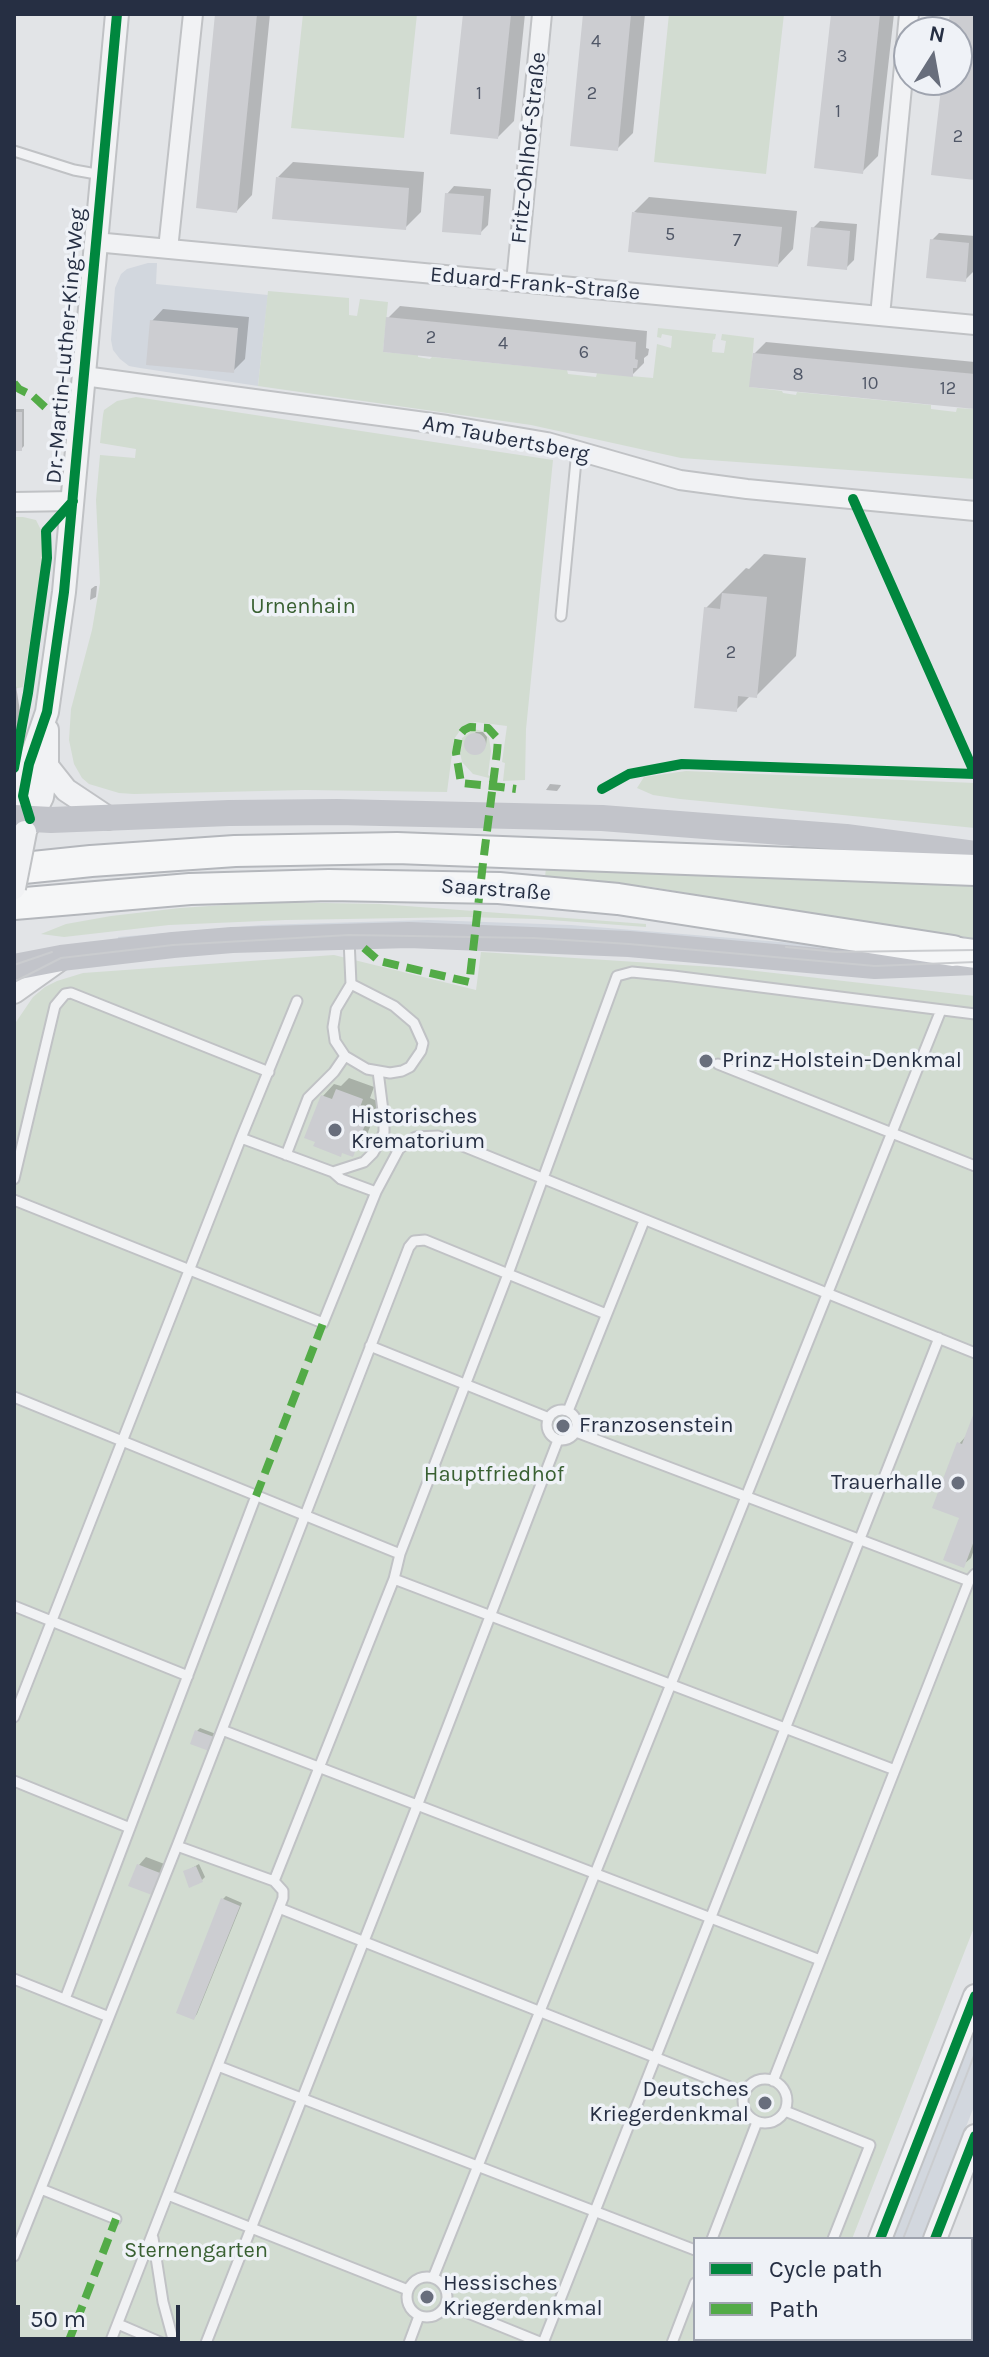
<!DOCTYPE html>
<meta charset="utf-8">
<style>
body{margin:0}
#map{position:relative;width:989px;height:2357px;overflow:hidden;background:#e2e4e7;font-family:Karla,sans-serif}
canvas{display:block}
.frame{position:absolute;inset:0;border:16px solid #262f43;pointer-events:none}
.legend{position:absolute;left:693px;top:2237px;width:280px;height:104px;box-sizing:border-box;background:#eff2f7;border:2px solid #9fa4af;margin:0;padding:10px 14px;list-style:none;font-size:24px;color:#262f43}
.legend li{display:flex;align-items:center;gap:16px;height:40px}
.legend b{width:40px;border:2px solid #9fa4af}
.north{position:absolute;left:893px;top:16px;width:80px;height:80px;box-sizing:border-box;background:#eff2f7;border:2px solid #9fa4af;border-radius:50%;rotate:11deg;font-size:22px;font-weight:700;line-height:32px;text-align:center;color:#262f43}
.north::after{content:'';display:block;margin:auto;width:28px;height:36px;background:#686e7c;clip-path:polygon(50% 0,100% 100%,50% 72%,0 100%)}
.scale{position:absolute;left:16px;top:2305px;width:164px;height:36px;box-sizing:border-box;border:4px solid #262f43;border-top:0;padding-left:10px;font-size:24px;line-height:28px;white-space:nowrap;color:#262f43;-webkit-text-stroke:6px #eff2f7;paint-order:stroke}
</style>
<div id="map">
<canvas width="989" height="2357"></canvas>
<div class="frame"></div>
<ul class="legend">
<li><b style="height:10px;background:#00873e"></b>Cycle path</li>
<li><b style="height:10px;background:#53ab47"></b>Path</li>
</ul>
<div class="north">N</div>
<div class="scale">50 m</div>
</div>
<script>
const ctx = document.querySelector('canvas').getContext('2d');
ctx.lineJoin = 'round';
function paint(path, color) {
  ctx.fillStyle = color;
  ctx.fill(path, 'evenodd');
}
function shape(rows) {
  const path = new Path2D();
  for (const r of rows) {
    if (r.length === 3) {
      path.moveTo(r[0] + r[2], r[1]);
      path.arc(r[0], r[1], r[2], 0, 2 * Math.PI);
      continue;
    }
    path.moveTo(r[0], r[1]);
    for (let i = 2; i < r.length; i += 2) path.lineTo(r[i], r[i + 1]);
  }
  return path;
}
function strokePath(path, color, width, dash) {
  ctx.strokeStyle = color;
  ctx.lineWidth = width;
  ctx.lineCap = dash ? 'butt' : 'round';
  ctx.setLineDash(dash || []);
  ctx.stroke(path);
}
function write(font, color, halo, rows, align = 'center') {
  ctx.font = font + ' Karla,sans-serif';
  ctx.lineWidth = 7;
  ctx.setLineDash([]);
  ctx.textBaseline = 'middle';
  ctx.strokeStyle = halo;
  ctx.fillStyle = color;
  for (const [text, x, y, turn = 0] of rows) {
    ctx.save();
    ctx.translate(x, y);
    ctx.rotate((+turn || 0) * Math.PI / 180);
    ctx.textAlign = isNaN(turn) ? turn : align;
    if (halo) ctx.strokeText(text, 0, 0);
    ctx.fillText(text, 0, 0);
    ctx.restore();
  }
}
paint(shape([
 [148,263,157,263,156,284,268,295,258,386,140,368,129,366,120,359,113,350,111,340,115,288,121,274,127,269],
 [428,920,571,925,867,949,865,957,721,948,120,948,118,937,262,925],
 [975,2026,975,2104,922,2239,892,2239]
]), '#d2d7de');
paint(shape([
 [303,14,417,14,404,138,291,128],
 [669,14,784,14,766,174,654,162],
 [268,291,349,298,349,315,357,316,360,299,388,302,383,352,418,355,418,357,430,359,432,357,567,370,568,374,596,377,597,373,653,378,657,344,671,348,672,336,662,334,661,338,657,337,658,328,716,334,715,339,713,340,712,352,724,353,726,341,721,340,722,334,754,338,750,387,782,391,783,393,796,395,797,392,931,405,931,409,956,412,957,408,975,409,975,479,681,458,531,425,258,386],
 [136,397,553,460,526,729,525,780,503,781,505,763,502,762,507,726,475,722,462,728,454,739,447,792,305,790,134,794,119,793,89,784,82,778,74,764,69,740,71,709,92,630,100,583,96,500,100,455,135,458,136,449,100,443,103,415,104,410,117,401],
 [14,517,23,517,36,520,42,532,42,561,23,687,14,689],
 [474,729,482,731,489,738,491,751,488,775,490,776,489,778,473,774,462,762,460,752,462,738],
 [686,771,975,783,975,828,680,799,653,795,637,788,644,777],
 [546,868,975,881,975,943,652,887,545,877],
 [269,902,380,904,646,924,646,927,536,919,466,917,285,920,169,925,64,937,41,934,66,924,111,916,180,908],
 [481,952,730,968,975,996,975,1925,852,2239,695,2239,695,2339,814,2339,812,2343,14,2343,14,1025,33,997,45,987,57,981,83,973,334,955,476,990]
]), '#d2dcd1');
paint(shape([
 [217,14,270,14,252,195,237,211],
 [465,14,525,14,514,121,498,137],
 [585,14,645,14,633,133,617,149],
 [833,14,894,14,878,156,862,172],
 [293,162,424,172,421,212,405,228,278,177],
 [454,186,491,189,488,225,480,233,447,194],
 [649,197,797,211,793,249,778,265,634,212],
 [820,221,857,224,854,260,846,268,813,228],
 [939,233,975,236,973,272,965,280,932,240],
 [400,306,647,331,646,348,649,349,648,355,644,358,644,363,632,375,388,318],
 [163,309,249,317,245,359,233,371,152,321],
 [766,342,975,362,975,407,754,354],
 [14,409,24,409,24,446,21,449,14,449],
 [764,554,806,558,796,656,756,696,751,695,736,710,706,608,746,568,749,569],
 [95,586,97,586,96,597,90,600,91,589],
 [14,686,16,686,24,736,14,746],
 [476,732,483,732,487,737,486,745,478,752,470,751,467,747,467,741],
 [550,784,561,785,560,787,557,791,546,790],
 [349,1078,374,1087,370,1098,380,1102,364,1142,352,1154,317,1141,323,1096,334,1084,341,1086],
 [975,1415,975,1547,971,1558,963,1565,959,1444,967,1435],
 [200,1728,216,1734,208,1749,197,1731],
 [146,1857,167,1865,159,1885,151,1893,139,1865],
 [199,1864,205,1877,201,1881,185,1872],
 [226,1896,242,1903,197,2014,194,2018,223,1899]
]), '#0003');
paint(shape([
 [215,14,257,14,237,213,196,208],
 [463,14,511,14,498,139,450,134],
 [583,14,631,14,618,151,570,146],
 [831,14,880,14,863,174,814,168],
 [950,14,975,14,975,180,931,175,942,80,957,80,957,32,947,32],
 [276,177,409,188,406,230,272,219],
 [445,193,484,196,481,235,442,232],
 [632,212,782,227,778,267,628,252],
 [811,227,850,231,847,270,807,266],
 [930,239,969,243,966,282,926,278],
 [386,317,636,342,635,359,638,360,637,368,633,368,633,377,383,352],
 [150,320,238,328,234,373,146,365],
 [753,353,975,374,975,409,749,387],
 [14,412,22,412,22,451,14,451],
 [722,593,767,597,757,698,738,696,737,712,694,708,704,607,720,609],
 [475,744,11],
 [336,1089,363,1099,359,1110,369,1114,353,1157,342,1153,341,1157,313,1146,315,1142,304,1138,321,1095,332,1099],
 [975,1410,975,1538,964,1568,943,1560,959,1518,932,1508,957,1442,962,1444],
 [195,1730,214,1737,209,1751,190,1744],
 [137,1864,160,1873,152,1895,128,1886],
 [196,1866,203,1882,189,1888,183,1871],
 [221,1898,240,1906,194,2020,176,2013]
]), '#cccdd1');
const service = shape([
 [14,151,74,170,102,175],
 [561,616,577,450],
 [349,939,351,984,336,1009,333,1027,335,1041,345,1056,367,1069,390,1073,402,1071,410,1067,421,1051,423,1043,414,1023,394,1006,351,984],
 [718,1064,975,1166],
 [286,1155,308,1098,334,1072,345,1056],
 [333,1172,364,1162,373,1153,380,1141,384,1132,384,1119,378,1071],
 [14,1179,55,1006,65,994,71,993,269,1072],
 [376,1192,399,1149,407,1142,416,1137,438,1136,975,1353],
 [14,1200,323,1323,376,1192,341,1179,333,1172,241,1138],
 [370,1346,549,1418],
 [14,1397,400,1554],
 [562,1425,15],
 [568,1411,644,1221],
 [576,1432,969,1581],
 [394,1579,895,1770],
 [14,1606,188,1676],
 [14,1717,241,1138,297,1001],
 [222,1730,820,1960],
 [14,1781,130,1828],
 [177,1846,274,1881],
 [279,1908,745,2093],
 [14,1979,109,2017],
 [65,1999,256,1496],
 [218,2066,695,2250],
 [765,2101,22],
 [773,2081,969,1581,975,1574],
 [785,2111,870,2145,833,2239],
 [41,2189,116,2219],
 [168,2195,408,2290],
 [153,2238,163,2302,174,2343],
 [712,2239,757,2122],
 [14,2256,177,1846,409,1247,414,1241,425,1240,606,1314],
 [427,2297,20],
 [433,2278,941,1010],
 [446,2304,542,2343],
 [118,2324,162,2343],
 [110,2343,283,1898,283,1891,274,1881,394,1579,400,1554,508,1274,617,976,632,972,673,976,975,1014],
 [206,2343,417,1806,558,1440],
 [409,2343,419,2316],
 [543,2343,939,1338],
 [672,2343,695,2283],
 [792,2343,794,2339]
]);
const minor = shape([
 [95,242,975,325],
 [168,249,193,14],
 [516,282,542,14],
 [880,316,909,14],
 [84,376,447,425,547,442,680,480,747,489,975,511],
 [14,502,73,501]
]);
const tertiary = shape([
 [47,766,66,790,108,818],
 [30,819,23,796,29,764,47,712,64,592,117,14],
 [27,827,42,797,47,766,47,730],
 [14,992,59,960],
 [880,2239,975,1996],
 [935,2239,975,2136],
 [840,2343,842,2339],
 [895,2343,897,2339]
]);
const primary = shape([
 [953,951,975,954]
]);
const trunk = shape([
 [14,869,91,861,235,851,397,848,975,870],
 [14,904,190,889,329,885,499,888,618,899,953,951]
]);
strokePath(service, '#c0c2c5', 13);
strokePath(minor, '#c0c2c5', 22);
strokePath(tertiary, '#c0c2c5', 26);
strokePath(primary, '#bdc1c5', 32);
strokePath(trunk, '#b4b7bc', 34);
strokePath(service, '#f1f2f4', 9);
strokePath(minor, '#f1f2f4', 18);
strokePath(tertiary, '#f1f2f4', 22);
strokePath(shape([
 [14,818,51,820,229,813,337,812,602,818,846,837,975,854],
 [14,967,61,958,173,945,232,940,409,935,629,944,875,966,975,962]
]), '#c2c4ca', 26);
strokePath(primary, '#f5f6f7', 28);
strokePath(trunk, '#f5f6f7', 30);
strokePath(shape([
 [786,947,836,952,975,950],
 [14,965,52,952],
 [14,982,61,958,173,945,349,935,534,938,629,944,875,966,975,962],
 [903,2239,975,2053],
 [862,2343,864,2339]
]), '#cacccf', 2);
const tertiaryBridge = shape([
 [14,888,25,832]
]);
strokePath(tertiaryBridge, '#c0c2c5', 26, []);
strokePath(tertiaryBridge, '#f1f2f4', 22);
strokePath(shape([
 [14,383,19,389,33,396,46,408,54,409],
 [364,948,379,961,469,982,470,977,483,863,497,752,498,739,488,728,470,727,464,730,459,736,456,753,461,783,501,787,516,789],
 [256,1496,323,1323],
 [68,2343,116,2219]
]), '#53ab47', 8, [16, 8]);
strokePath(shape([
 [853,499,975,774],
 [14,768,28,693,47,558,46,531,73,501],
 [602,789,629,774,682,764,975,774],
 [30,819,23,796,29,764,47,712,64,592,117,14],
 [880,2239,975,1996],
 [935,2239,975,2136]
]), '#00873e', 10);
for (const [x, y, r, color] of [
 [706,1061,8,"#686e7c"],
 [335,1130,8,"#686e7c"],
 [563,1426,8,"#686e7c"],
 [958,1483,8,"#686e7c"],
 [765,2103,8,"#686e7c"],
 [427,2297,8,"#686e7c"]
]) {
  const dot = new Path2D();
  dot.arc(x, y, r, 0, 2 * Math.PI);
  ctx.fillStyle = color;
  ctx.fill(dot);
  strokePath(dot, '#eff2f7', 3);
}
write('18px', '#505767', null, [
 ["4",596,42],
 ["3",842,57],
 ["1",479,94],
 ["2",592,94],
 ["1",838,112],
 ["2",958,137],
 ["5",670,235],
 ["7",737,241],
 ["2",431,338],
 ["4",503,344],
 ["6",584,353],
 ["8",798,375],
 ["10",870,384],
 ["12",948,389],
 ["2",731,653]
]);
write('22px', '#262f43', '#eff2f7', [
 ["Fritz-Ohlhof-Straße",529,148,-84],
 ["Eduard-Frank-Straße",535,284,5],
 ["Dr.-Martin-Luther-King-Weg",66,346,-85],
 ["Am Taubertsberg",506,439,11],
 ["Saarstraße",496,890,4]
]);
write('22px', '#396032', '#eff2f7', [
 ["Urnenhain",303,607],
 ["Hauptfriedhof",494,1475],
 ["Sternengarten",196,2251]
]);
write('22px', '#262f43', '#eff2f7', [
 ["Prinz-Holstein-Denkmal",722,1061],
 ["Historisches",351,1117],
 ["Krematorium",351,1142],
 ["Franzosenstein",579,1426],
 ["Trauerhalle",942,1483,"right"],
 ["Deutsches",749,2090,"right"],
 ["Kriegerdenkmal",749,2115,"right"],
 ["Hessisches",443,2284],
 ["Kriegerdenkmal",443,2309]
], 'left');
</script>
